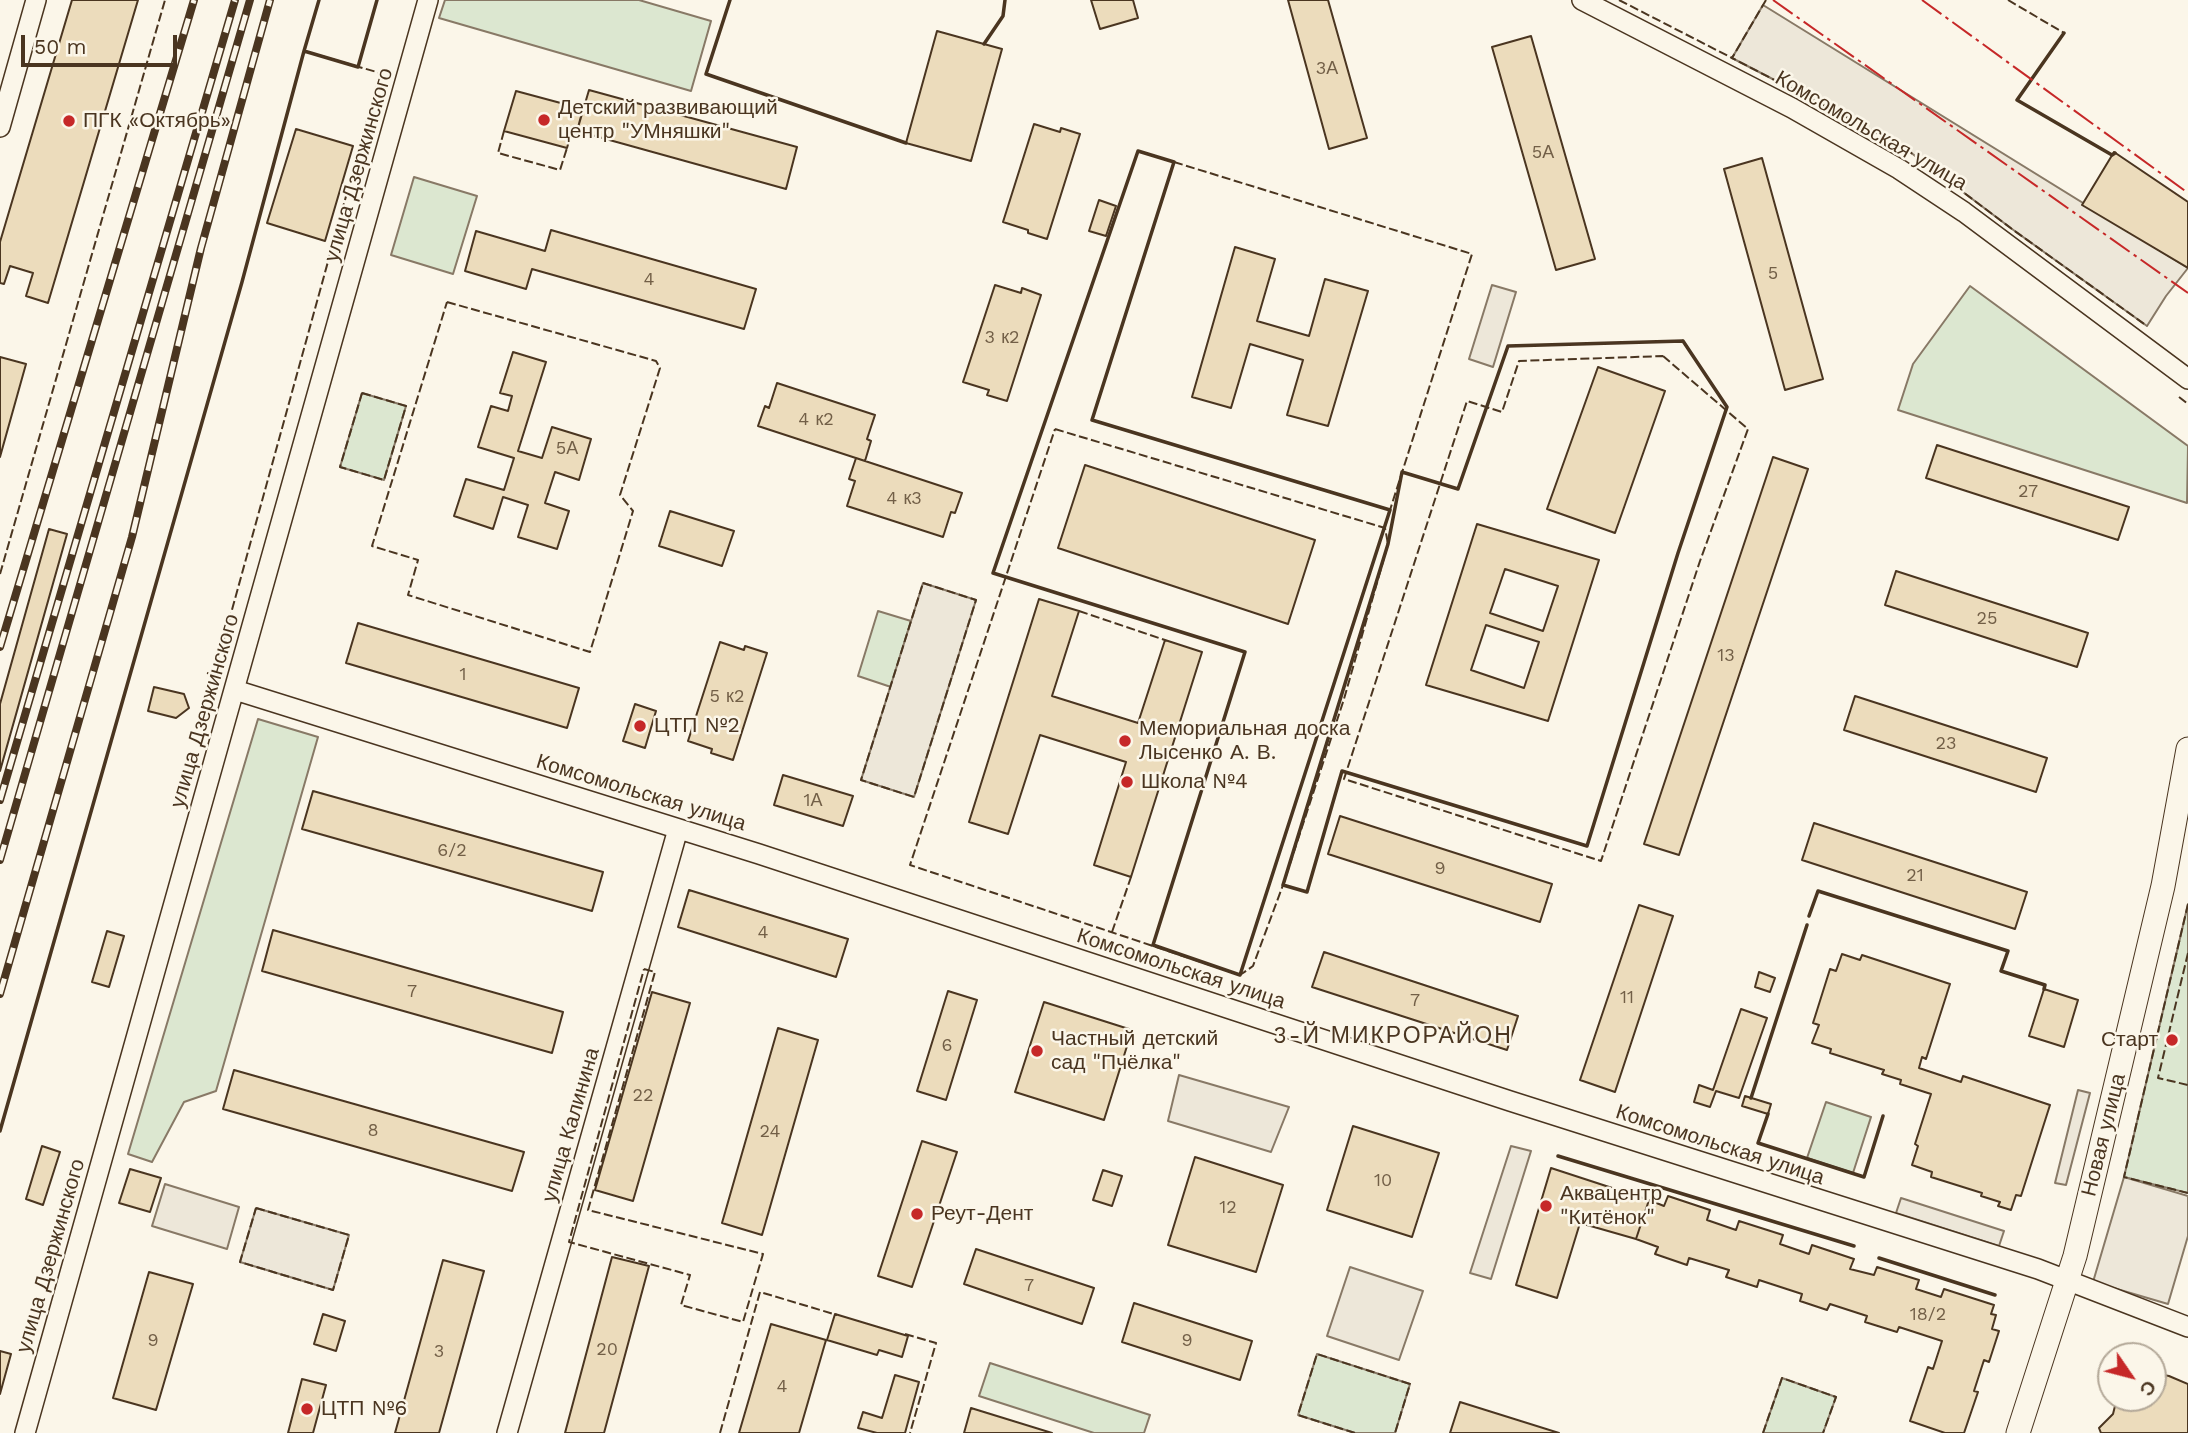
<!DOCTYPE html>
<meta charset="utf-8">
<style>
body{margin:0}
#map{position:relative;width:2188px;height:1433px;overflow:hidden;background:#fbf6e9;font-family:"Work Sans",sans-serif}
canvas{display:block}
.north{position:absolute;left:2097px;top:1342px;width:70px;height:70px;box-sizing:border-box;background:#fbf6e9;border:2px solid #b4a999;border-radius:50%;rotate:125deg;font-size:19px;font-weight:700;line-height:28px;text-align:center;color:#4a3520}
.north::after{content:'';display:block;margin:auto;width:24px;height:32px;background:#c62828;clip-path:polygon(50% 0,100% 100%,50% 72%,0 100%)}
.scale{position:absolute;left:21px;top:35px;width:156px;height:32px;box-sizing:border-box;border:4px solid #4a3520;border-top:0;padding-left:9px;font-size:21px;line-height:24px;white-space:nowrap;color:#4a3520;-webkit-text-stroke:5px #fbf6e9;paint-order:stroke}
</style>
<div id="map">
<canvas width="2188" height="1433"></canvas>
<div class="north">С</div>
<div class="scale">50 m</div>
</div>
<script>
const ctx = document.querySelector('canvas').getContext('2d');
ctx.lineJoin = 'round';
function paint(path, color) {
  ctx.fillStyle = color;
  ctx.fill(path, 'evenodd');
}
function shape(rows) {
  const path = new Path2D();
  for (const r of rows) {
    path.moveTo(r[0], r[1]);
    for (let i = 2; i < r.length; i += 2) path.lineTo(r[i], r[i + 1]);
  }
  return path;
}
function strokePath(path, color, width, dash) {
  ctx.strokeStyle = color;
  ctx.lineWidth = width;
  ctx.lineCap = dash ? 'butt' : 'round';
  ctx.setLineDash(dash || []);
  ctx.stroke(path);
}
function write(font, color, halo, rows, align = 'center') {
  ctx.font = font + ' "Work Sans",sans-serif';
  ctx.lineWidth = 5;
  ctx.setLineDash([]);
  ctx.textBaseline = 'middle';
  ctx.strokeStyle = halo;
  ctx.fillStyle = color;
  for (const [text, x, y, turn = 0] of rows) {
    ctx.save();
    ctx.translate(x, y);
    ctx.rotate((+turn || 0) * Math.PI / 180);
    ctx.textAlign = isNaN(turn) ? turn : align;
    if (halo) ctx.strokeText(text, 0, 0);
    ctx.fillText(text, 0, 0);
    ctx.restore();
  }
}
const green = shape([
 [445,0,639,0,711,21,691,91,439,18,445,0],
 [414,177,477,196,453,274,391,255,414,177],
 [1970,286,2188,446,2187,503,1898,410,1913,364,1970,286],
 [362,393,406,406,384,480,340,467,362,393],
 [878,611,911,621,891,687,858,676,878,611],
 [258,719,318,737,216,1091,184,1102,152,1162,128,1154,258,719],
 [2188,904,2188,1193,2124,1177,2188,904],
 [1826,1102,1871,1117,1853,1173,1807,1158,1826,1102],
 [1317,1354,1410,1384,1395,1433,1355,1433,1298,1415,1317,1354],
 [990,1363,1150,1415,1144,1433,1094,1433,979,1396,990,1363],
 [1782,1378,1836,1397,1823,1433,1763,1433,1782,1378]
]);
paint(green, '#dce7d0');
strokePath(green, '#887966', 2);
const parking = shape([
 [1763,5,2188,268,2166,296,2147,326,2012,229,1902,146,1732,58,1763,5],
 [1492,285,1516,292,1493,367,1469,359,1492,285],
 [923,583,976,600,914,797,861,780,923,583],
 [1179,1075,1289,1107,1271,1152,1168,1121,1179,1075],
 [2078,1090,2090,1093,2066,1185,2055,1183,2078,1090],
 [1511,1146,1531,1151,1491,1279,1470,1273,1511,1146],
 [2124,1177,2188,1196,2188,1236,2168,1304,2093,1282,2124,1177],
 [165,1184,239,1207,227,1249,152,1226,165,1184],
 [1901,1198,2004,1231,1999,1246,1896,1213,1901,1198],
 [256,1208,349,1235,333,1290,240,1262,256,1208],
 [1350,1267,1423,1291,1399,1360,1327,1336,1350,1267]
]);
paint(parking, '#ede7d9');
strokePath(parking, '#887966', 2);
const building = shape([
 [72,0,138,0,48,303,26,296,33,273,10,266,4,284,0,283,0,242,72,0],
 [1091,0,1133,0,1138,18,1100,29,1091,0],
 [1288,0,1328,0,1367,138,1329,149,1288,0],
 [937,31,1002,49,971,161,906,143,937,31],
 [1531,36,1595,259,1556,270,1492,47,1531,36],
 [589,90,797,147,786,189,577,131,589,90],
 [516,91,583,109,577,131,572,130,567,148,504,131,516,91],
 [1034,124,1060,132,1061,128,1080,134,1047,239,1028,233,1028,230,1003,222,1034,124],
 [296,129,353,146,325,241,267,223,296,129],
 [2114,152,2188,202,2188,268,2082,205,2114,152],
 [1762,158,1823,379,1785,390,1724,169,1762,158],
 [1099,200,1116,206,1106,236,1089,231,1099,200],
 [551,230,756,289,744,329,532,269,526,289,465,271,476,231,545,251,551,230],
 [1235,247,1275,259,1257,321,1309,336,1325,279,1368,291,1328,426,1287,415,1303,360,1250,344,1231,408,1192,397,1235,247],
 [995,285,1021,293,1022,288,1041,295,1007,401,987,395,989,390,963,382,995,285],
 [513,352,546,362,518,451,542,458,552,427,591,439,579,480,555,472,545,503,569,511,557,549,518,537,528,505,503,497,493,529,454,516,466,479,504,490,514,458,478,447,491,406,508,411,512,396,500,393,513,352],
 [0,357,26,364,0,457,0,357],
 [1598,367,1665,391,1615,533,1547,509,1598,367],
 [777,383,875,415,867,439,871,441,865,461,758,426,765,406,769,408,777,383],
 [1937,445,2129,507,2118,540,1926,478,1937,445],
 [1773,457,1808,469,1679,855,1644,844,1773,457],
 [856,458,962,493,955,513,951,512,943,537,847,506,855,481,849,479,856,458],
 [1085,465,1315,540,1288,624,1058,548,1085,465],
 [670,511,734,531,722,566,659,546,670,511],
 [1477,524,1599,560,1548,721,1426,685,1477,524],
 [1505,569,1558,586,1543,631,1490,613,1505,569],
 [1486,625,1539,642,1524,688,1471,670,1486,625],
 [49,529,67,534,0,771,0,704,49,529],
 [1896,571,2088,633,2077,667,1885,605,1896,571],
 [1039,599,1079,611,1052,696,1138,723,1165,640,1202,652,1131,877,1094,865,1126,762,1040,735,1008,834,969,822,1039,599],
 [358,623,579,688,567,728,346,663,358,623],
 [720,642,744,650,745,646,767,653,733,760,711,753,712,749,688,741,720,642],
 [154,687,184,694,189,708,176,718,148,711,154,687],
 [1855,696,2047,758,2036,792,1844,730,1855,696],
 [635,704,656,711,645,748,623,741,635,704],
 [783,775,853,796,843,826,774,805,783,775],
 [313,791,603,872,592,911,302,829,313,791],
 [1340,816,1552,884,1540,922,1328,854,1340,816],
 [1814,823,2027,892,2015,929,1802,860,1814,823],
 [689,890,848,939,836,977,678,927,689,890],
 [1639,905,1673,916,1615,1092,1580,1080,1639,905],
 [273,930,563,1012,552,1053,262,971,273,930],
 [107,931,124,936,109,987,92,982,107,931],
 [1324,952,1518,1016,1507,1050,1312,987,1324,952],
 [1842,954,1860,960,1862,955,1950,984,1926,1059,1922,1057,1919,1068,1961,1082,1963,1076,2050,1105,2021,1196,2016,1195,2011,1210,1998,1206,2000,1202,1981,1196,1982,1193,1931,1177,1932,1172,1912,1165,1918,1146,1915,1144,1931,1094,1900,1084,1901,1080,1882,1074,1884,1070,1830,1053,1831,1049,1812,1043,1819,1025,1813,1023,1830,969,1836,971,1842,954],
 [1759,972,1775,978,1770,992,1755,987,1759,972],
 [2044,989,2078,1000,2064,1047,2029,1036,2044,989],
 [948,991,977,1000,946,1100,917,1091,948,991],
 [652,992,690,1003,633,1201,595,1190,652,992],
 [1044,1002,1132,1030,1104,1120,1015,1092,1044,1002],
 [1741,1009,1767,1018,1739,1098,1716,1091,1710,1107,1694,1102,1699,1085,1713,1090,1741,1009],
 [778,1028,818,1040,762,1235,722,1223,778,1028],
 [234,1070,524,1152,512,1191,223,1109,234,1070],
 [1745,1096,1771,1104,1768,1114,1742,1106,1745,1096],
 [1353,1126,1439,1153,1412,1237,1327,1210,1353,1126],
 [922,1141,957,1152,912,1287,878,1276,922,1141],
 [42,1146,60,1152,43,1205,26,1199,42,1146],
 [1195,1157,1283,1185,1256,1272,1168,1245,1195,1157],
 [1551,1168,1649,1200,1636,1239,1580,1223,1557,1298,1516,1285,1551,1168],
 [130,1169,161,1178,150,1212,119,1203,130,1169],
 [1103,1170,1122,1176,1112,1206,1093,1200,1103,1170],
 [1668,1196,1710,1210,1707,1220,1736,1230,1739,1221,1783,1235,1780,1244,1809,1254,1812,1245,1854,1259,1850,1269,1874,1275,1877,1267,1919,1280,1916,1289,1941,1297,1944,1289,1994,1305,1991,1314,1996,1315,1992,1329,1999,1331,1989,1362,1984,1360,1974,1391,1978,1392,1964,1433,1945,1433,1910,1421,1928,1367,1933,1369,1942,1341,1899,1327,1897,1332,1865,1322,1867,1316,1830,1304,1827,1310,1800,1301,1802,1294,1759,1280,1757,1287,1726,1277,1729,1270,1689,1258,1687,1265,1655,1254,1658,1247,1636,1239,1649,1200,1664,1206,1668,1196],
 [976,1249,1094,1288,1082,1324,964,1284,976,1249],
 [612,1257,649,1266,604,1433,565,1433,612,1257],
 [443,1260,484,1271,439,1433,395,1433,443,1260],
 [149,1272,193,1284,156,1410,113,1398,149,1272],
 [1134,1303,1252,1341,1240,1380,1122,1342,1134,1303],
 [323,1314,345,1321,336,1351,314,1344,323,1314],
 [835,1314,908,1336,902,1357,879,1350,877,1355,827,1340,835,1314],
 [771,1324,826,1340,799,1433,739,1433,771,1324],
 [0,1351,11,1354,0,1394,0,1351],
 [2153,1373,2169,1376,2188,1384,2188,1433,2101,1433,2099,1428,2113,1414,2117,1398,2153,1398,2153,1373],
 [895,1375,919,1382,905,1433,877,1433,858,1428,863,1412,882,1418,895,1375],
 [302,1379,326,1385,313,1433,288,1433,302,1379],
 [1460,1402,1559,1433,1450,1433,1460,1402],
 [971,1408,1052,1433,964,1433,971,1408]
]);
paint(building, '#ecdcbc');
strokePath(building, '#4a3520', 2);
const minor = shape([
 [1582,0,1792,108,1899,169,1964,212,2188,379],
 [0,127,36,0],
 [235,690,759,854,1510,1101,2038,1269,2188,1327],
 [25,1433,428,0],
 [507,1433,678,829]
]);
const tertiary = shape([
 [2018,1433,2075,1256,2163,886,2188,749]
]);
strokePath(minor, '#4a3520', 22);
strokePath(tertiary, '#4a3520', 25);
strokePath(minor, '#fbf6e9', 19);
strokePath(tertiary, '#fbf6e9', 23);
const rail = shape([
 [0,647,194,0],
 [0,800,235,0],
 [0,860,250,0],
 [0,994,132,537,201,248,270,0]
]);
strokePath(rail, '#4a3520', 8);
strokePath(rail, '#fbf6e9', 5, [16]);
strokePath(shape([
 [1619,0,1732,58,1733,56],
 [1766,0,1732,58,1902,146,2012,229,2147,326],
 [2008,0,2064,33],
 [504,131,498,153,560,170,567,148],
 [1174,162,1472,254,1390,510,1092,420,1174,162],
 [447,302,656,361,660,368,620,495,633,511,590,652,408,595,418,560,372,546,447,302],
 [1663,356,1748,429,1700,561,1601,861,1344,779,1467,401,1502,412,1519,361,1663,356],
 [362,393,406,406,384,480,340,467,362,393],
 [2179,397,2188,404],
 [1055,429,1385,528,1388,544,1344,699,1283,885,1253,966,1240,975,910,865,1055,429],
 [0,574,165,0],
 [923,583,976,600,914,797,861,780,923,583],
 [1079,611,1165,640],
 [207,673,214,675,380,73,304,51],
 [2188,904,2124,1177,2188,1193],
 [1112,932,1131,877],
 [2188,953,2158,1078,2188,1085],
 [644,969,655,972,588,1210,763,1254,743,1322,681,1305,690,1275,569,1242,644,969],
 [256,1208,349,1235,333,1290,240,1262,256,1208],
 [905,1334,936,1343,910,1433],
 [720,1433,760,1292,837,1315],
 [1355,1433,1298,1415,1317,1354,1410,1384,1395,1433],
 [1763,1433,1782,1378,1836,1397,1823,1433]
]), '#4a3520', 2, [9, 3.5]);
strokePath(shape([
 [319,0,304,51,358,67,377,0],
 [730,0,706,74,906,143],
 [2064,33,2017,100,2112,155,2115,153],
 [984,44,1003,16,1005,0],
 [1138,151,1174,162,1092,420,1390,510,1240,975,1153,945,1245,652,993,573,1138,151],
 [1683,341,1727,407,1678,553,1587,846,1342,771,1307,892,1283,885,1388,544,1402,472,1458,489,1508,346,1683,341],
 [1809,916,1818,891,2008,951,2001,971,2045,985,2044,989],
 [1751,1098,1807,925],
 [1768,1114,1758,1143,1864,1177,1883,1116],
 [0,1131,242,282,304,51],
 [1558,1156,1854,1246],
 [1879,1258,1995,1295]
]), '#4a3520', 3.5);
strokePath(shape([
 [1773,0,2188,293],
 [1922,0,2188,193]
]), '#c62828', 2, [24, 5, 3.5, 5]);
for (const [x, y, r, color] of [
 [544,120,7,"#c62828"],
 [69,121,7,"#c62828"],
 [640,726,7,"#c62828"],
 [1125,741,7,"#c62828"],
 [1127,782,7,"#c62828"],
 [2172,1040,7,"#c62828"],
 [1037,1051,7,"#c62828"],
 [1546,1206,7,"#c62828"],
 [917,1214,7,"#c62828"],
 [307,1409,7,"#c62828"]
]) {
  const dot = new Path2D();
  dot.arc(x, y, r, 0, 2 * Math.PI);
  ctx.fillStyle = color;
  ctx.fill(dot);
  strokePath(dot, '#fbf6e9', 2.5);
}
write('18px', '#725f47', null, [
 ["3А",1327,69],
 ["5А",1543,153],
 ["5",1773,274],
 ["4",649,280],
 ["3 к2",1002,338],
 ["4 к2",816,420],
 ["5А",567,449],
 ["27",2028,492],
 ["4 к3",904,499],
 ["25",1987,619],
 ["13",1726,656],
 ["1",463,675],
 ["5 к2",727,697],
 ["23",1946,744],
 ["1А",813,801],
 ["6/2",452,851],
 ["9",1440,869],
 ["21",1915,876],
 ["4",763,933],
 ["7",412,992],
 ["11",1627,998],
 ["7",1415,1001],
 ["6",947,1046],
 ["22",643,1096],
 ["8",373,1131],
 ["24",770,1132],
 ["10",1383,1181],
 ["12",1228,1208],
 ["7",1029,1286],
 ["18/2",1928,1315],
 ["9",153,1341],
 ["9",1187,1341],
 ["20",607,1350],
 ["3",439,1352],
 ["4",782,1387]
]);
write('21px', '#4a3520', '#fbf6e9', [
 ["Детский развивающий",558,108],
 ["центр \"УМняшки\"",558,132],
 ["ПГК «Октябрь»",83,121],
 ["ЦТП №2",654,726],
 ["Мемориальная доска",1139,729],
 ["Лысенко А. В.",1139,753],
 ["Школа №4",1141,782],
 ["Частный детский",1051,1039],
 ["сад \"Пчёлка\"",1051,1063],
 ["Старт",2158,1040,"right"],
 ["Аквацентр",1560,1194],
 ["\"Китёнок\"",1560,1218],
 ["Реут-Дент",931,1214],
 ["ЦТП №6",321,1409]
], 'left');
write('21px', '#4a3520', '#fbf6e9', [
 ["Комсомольская улица",1871,131,30],
 ["улица Дзержинского",359,165,-74],
 ["улица Дзержинского",205,711,-74],
 ["Комсомольская улица",641,793,17],
 ["Комсомольская улица",1181,969,18],
 ["улица Калинина",571,1125,-74],
 ["Новая улица",2104,1135,-76],
 ["Комсомольская улица",1720,1145,18],
 ["улица Дзержинского",51,1256,-74]
]);
ctx.letterSpacing = '2px';
write('23px', '#4a3520', '#fbf6e9', [
 ["3-Й МИКРОРАЙОН",1393,1036]
]);
ctx.letterSpacing = '0px';
</script>
